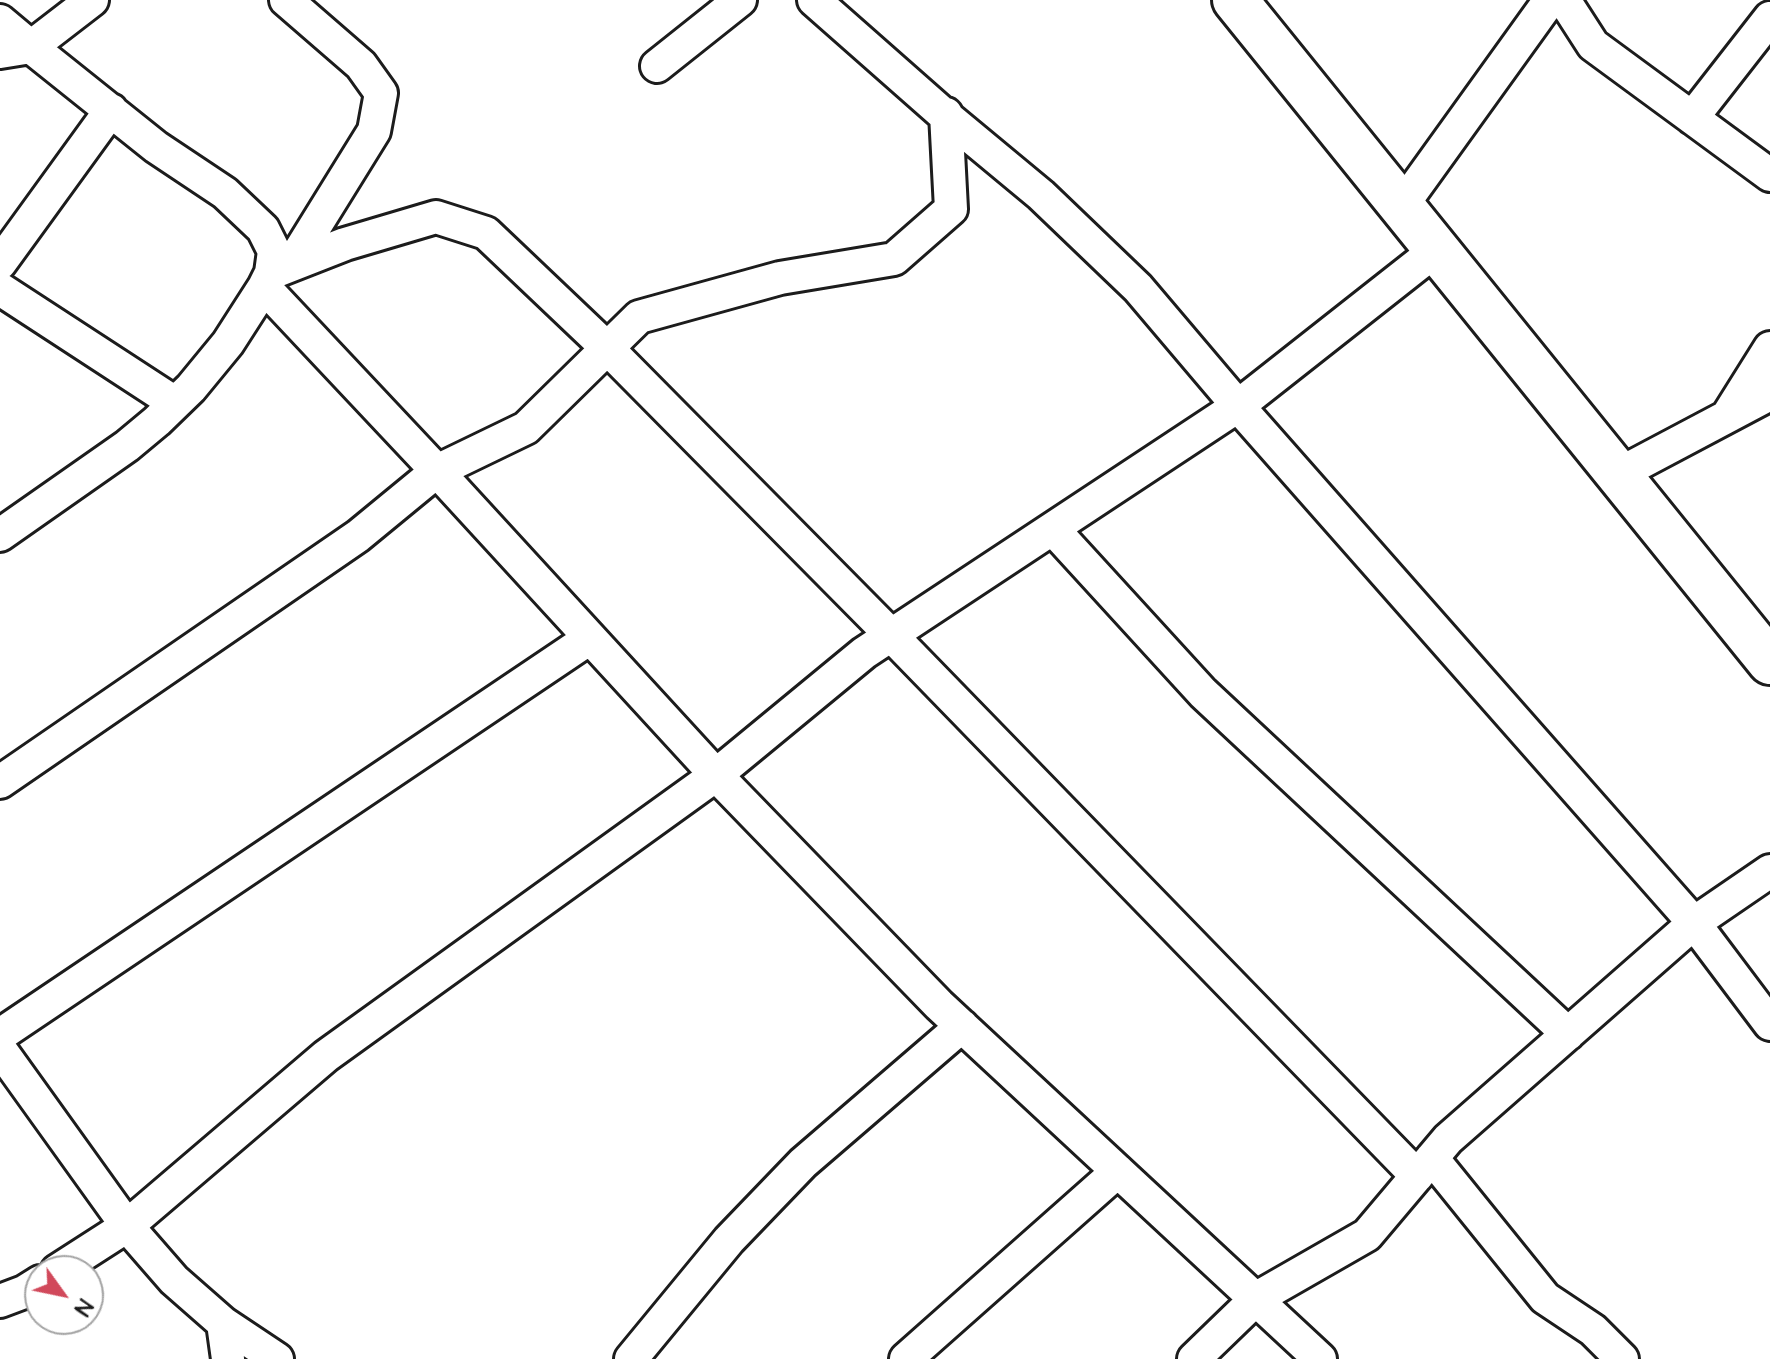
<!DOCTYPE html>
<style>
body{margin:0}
#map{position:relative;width:1770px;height:1359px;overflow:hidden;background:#fff;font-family:"Architects Daughter",sans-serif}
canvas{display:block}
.north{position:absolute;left:24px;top:1255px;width:80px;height:80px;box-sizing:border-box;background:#fff;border:2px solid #a4a4a4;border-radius:50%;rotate:123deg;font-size:22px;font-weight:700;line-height:32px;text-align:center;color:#1c1c1c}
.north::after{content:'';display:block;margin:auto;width:28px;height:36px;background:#d1495b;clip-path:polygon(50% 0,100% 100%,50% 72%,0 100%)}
</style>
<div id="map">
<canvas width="1770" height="1359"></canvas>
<div class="north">N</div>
</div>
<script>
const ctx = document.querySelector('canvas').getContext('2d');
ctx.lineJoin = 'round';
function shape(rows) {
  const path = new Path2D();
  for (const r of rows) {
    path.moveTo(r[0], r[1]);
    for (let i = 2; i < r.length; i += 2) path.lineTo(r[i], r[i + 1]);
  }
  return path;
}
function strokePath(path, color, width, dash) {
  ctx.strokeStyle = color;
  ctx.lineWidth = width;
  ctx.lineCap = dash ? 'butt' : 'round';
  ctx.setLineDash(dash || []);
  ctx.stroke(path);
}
const street = shape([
 [286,0,361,65,381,93,374,131,291,265],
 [814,0,941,112,1041,195,1138,288,1238,406,1694,923,1770,1024],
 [1564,0,1593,45,1770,175],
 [0,21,31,47,92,0],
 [0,52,31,47,156,147,225,193,263,229,274,251,271,273,264,287,228,343,191,388,157,421,127,446,0,535],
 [657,66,740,0],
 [1692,118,1770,18],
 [1401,207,1550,0],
 [0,263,111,110],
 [271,273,345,244,436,217,486,233,608,349,891,635,1417,1176],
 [264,287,437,471,716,775,939,1005,1320,1359],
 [0,289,175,403],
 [1728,415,1770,348],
 [1617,475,1770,394],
 [1053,529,1203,693,1568,1034],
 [0,782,358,536,437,471,526,428,639,317,780,278,894,259,951,209,946,114],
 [0,1035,590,638],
 [0,1049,127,1226,174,1280,223,1323,277,1359],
 [1432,1158,1545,1298,1593,1330,1622,1359],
 [57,1271,127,1226,326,1056,716,775,864,653,1238,406,1436,250],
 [0,1301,24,1292,40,1282],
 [223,1323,228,1359],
 [631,1359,729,1240,803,1163,962,1026],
 [906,1359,1118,1171],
 [1194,1359,1257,1298,1367,1235,1448,1139,1694,923,1770,871]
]);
const secondary = shape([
 [1235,0,1770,662]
]);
strokePath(street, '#1c1c1c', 38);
strokePath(secondary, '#1c1c1c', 50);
strokePath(street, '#fff', 32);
strokePath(secondary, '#fff', 44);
</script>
